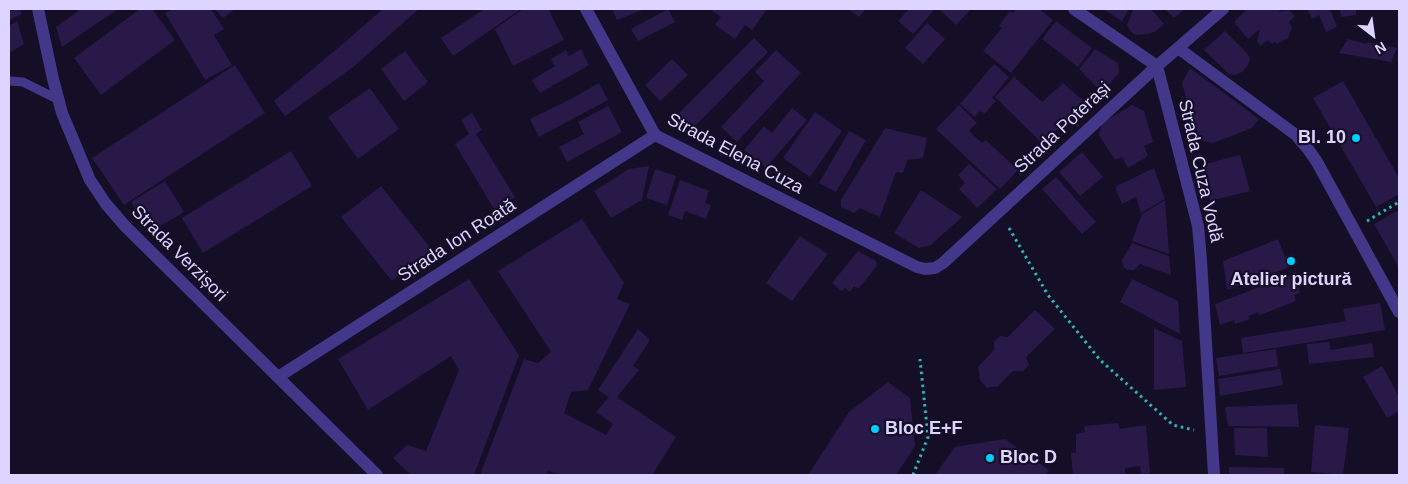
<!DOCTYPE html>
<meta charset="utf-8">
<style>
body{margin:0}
#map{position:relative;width:1408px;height:484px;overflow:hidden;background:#150e27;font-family:Arial,sans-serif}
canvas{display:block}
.frame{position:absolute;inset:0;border:10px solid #ddd4ff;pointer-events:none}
.north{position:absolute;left:1348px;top:10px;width:50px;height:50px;-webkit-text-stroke:4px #150e27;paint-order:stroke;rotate:150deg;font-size:14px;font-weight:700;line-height:20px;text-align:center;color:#ddd4ff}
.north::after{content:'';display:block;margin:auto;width:18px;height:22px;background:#ddd4ff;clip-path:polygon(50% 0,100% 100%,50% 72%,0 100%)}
</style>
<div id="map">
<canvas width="1408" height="484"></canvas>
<div class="frame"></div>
<div class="north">N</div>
</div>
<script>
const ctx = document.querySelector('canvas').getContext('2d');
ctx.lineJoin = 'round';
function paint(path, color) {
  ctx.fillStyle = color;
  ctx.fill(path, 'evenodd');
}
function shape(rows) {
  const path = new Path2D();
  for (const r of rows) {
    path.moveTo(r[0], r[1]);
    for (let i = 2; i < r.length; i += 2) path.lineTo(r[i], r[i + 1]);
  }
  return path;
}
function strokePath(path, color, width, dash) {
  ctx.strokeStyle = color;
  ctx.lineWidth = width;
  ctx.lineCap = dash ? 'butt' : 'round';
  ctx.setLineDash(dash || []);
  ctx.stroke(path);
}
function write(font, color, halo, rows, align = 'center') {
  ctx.font = font + ' Arial,sans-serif';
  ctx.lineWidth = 4.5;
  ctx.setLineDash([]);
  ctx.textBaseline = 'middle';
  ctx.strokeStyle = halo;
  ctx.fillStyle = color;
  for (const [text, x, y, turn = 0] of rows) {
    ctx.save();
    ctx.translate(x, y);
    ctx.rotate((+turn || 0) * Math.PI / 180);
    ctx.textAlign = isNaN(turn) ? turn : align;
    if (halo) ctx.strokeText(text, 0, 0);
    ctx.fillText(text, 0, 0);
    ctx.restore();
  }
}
paint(shape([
 [9,9,20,9,22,14,9,20],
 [81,9,118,9,62,47,56,27],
 [140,9,152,9,175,40,101,95,74,58],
 [173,9,211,9,224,29,214,35,232,65,205,80,165,13],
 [215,9,235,9,223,18],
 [383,9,419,9,352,68,285,116,274,101,338,48],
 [484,9,521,9,453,56,441,38],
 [523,9,548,9,564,40,513,66,495,29],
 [612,9,645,9,617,20],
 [668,9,675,22,638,41,631,29],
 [713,9,767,9,752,30,745,25,735,39,715,25,721,17,712,11],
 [848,9,866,9,859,17],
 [909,9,935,9,913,34,898,21],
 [939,9,971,9,956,25],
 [1017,9,1039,9,1053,20,1011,73,983,51,1002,28,999,26,1010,11,1013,13],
 [1103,9,1129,9,1122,21],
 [1131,9,1151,9,1164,24,1156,31,1149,34,1137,35,1131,32,1127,25,1133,10],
 [1165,9,1185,9,1174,18],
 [1247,9,1282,9,1278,12,1289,10,1295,16,1289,22,1292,27,1288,38,1277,44,1275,42,1272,44,1268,40,1260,46,1257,41,1260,29,1248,39,1234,22],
 [1307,9,1330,9,1337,27,1326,32,1319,15,1312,19],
 [1340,9,1356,9,1356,15,1341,17],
 [17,21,24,44,9,53,9,26],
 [1056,21,1092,48,1078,67,1042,39],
 [927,23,945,39,923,64,905,48],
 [1225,31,1247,53,1250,59,1248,65,1242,72,1235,75,1229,74,1204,50],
 [754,38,768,52,690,131,675,117],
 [1348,39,1366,44,1368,42,1397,48,1391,62,1339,53],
 [581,49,589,65,540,93,532,80,555,66,551,59,566,50,569,56],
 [1095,49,1118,63,1119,73,1102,92,1079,69],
 [776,50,801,73,737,142,721,127,764,81,755,72],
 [405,51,428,82,404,101,381,69],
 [672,59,688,75,660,101,645,85],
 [994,64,1009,77,992,98,996,101,984,114,980,111,975,117,960,104],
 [235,65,265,113,124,205,92,158],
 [1190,68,1259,119,1252,128,1213,143,1197,140,1182,83],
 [1014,77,1042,102,1063,83,1086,103,1042,143,995,97],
 [1343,81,1399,178,1399,194,1376,207,1313,98],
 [599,83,608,100,539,137,530,119,569,100],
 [370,88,399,129,358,159,328,117],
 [959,105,977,123,969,131,982,143,986,140,1018,170,1000,189,936,129],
 [1132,105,1144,111,1153,142,1144,146,1148,156,1128,168,1122,157,1115,160,1099,135,1102,123],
 [608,106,622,132,567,162,559,147,584,134,578,122],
 [792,108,807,120,766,168,744,150,764,126,772,133],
 [815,112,842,131,810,177,783,158],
 [472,113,482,130,476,134,515,197,494,209,455,144,469,134,461,120],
 [885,128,927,138,923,158,907,160,903,173,896,172,880,217,860,208,854,213,841,207,841,200],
 [849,131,866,140,836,192,819,183],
 [291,151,312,186,203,253,182,218],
 [1082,152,1103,177,1080,196,1059,172],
 [1240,155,1250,191,1210,201,1201,165],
 [969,164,997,189,977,208,959,189,965,183,958,175],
 [649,166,642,200,611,218,594,191,629,169],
 [1154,168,1165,199,1141,213,1136,197,1122,204,1115,187],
 [655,169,676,176,667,205,646,198],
 [1056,177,1096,222,1082,234,1042,189],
 [680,180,709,191,705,203,711,205,706,219,685,211,682,220,668,215],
 [165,181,184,212,150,232,131,202],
 [381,186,432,250,392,281,341,217],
 [921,190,962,217,931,245,919,248,894,233],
 [1165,200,1169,254,1132,241,1142,214],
 [1399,210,1399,268,1374,224],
 [582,219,624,283,617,299,630,304,588,390,571,392,564,413,606,435,613,424,596,412,609,397,598,390,638,329,650,340,633,366,639,370,617,397,676,437,652,475,561,475,548,471,546,475,480,475,524,359,538,363,551,352,498,271],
 [800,236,828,254,792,301,766,283],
 [1278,239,1285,257,1293,254,1298,264,1227,290,1223,261],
 [1132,243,1169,256,1171,275,1140,264,1134,270,1127,270,1123,266,1122,260],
 [858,251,876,261,877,266,858,289,854,286,850,292,845,288,841,291,832,283],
 [1293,274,1300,293,1294,295,1296,301,1260,315,1259,312,1248,316,1250,319,1235,324,1234,320,1220,325,1215,304],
 [469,279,519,355,474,475,411,475,393,458,407,445,426,451,459,370,451,356,368,410,338,359],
 [1132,279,1178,301,1180,334,1120,302],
 [1380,303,1385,330,1243,353,1241,338,1346,321,1343,309],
 [1035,310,1055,329,1026,357,1029,365,1023,371,1013,371,998,386,987,388,980,380,978,367,994,350,994,342,1000,336,1008,337],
 [1154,328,1182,341,1186,387,1154,390],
 [1329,342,1331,350,1372,343,1374,357,1309,364,1307,344],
 [1276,349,1278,366,1219,376,1216,358],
 [1382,366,1399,396,1399,411,1387,418,1363,377],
 [1280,369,1283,385,1220,396,1218,379],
 [888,382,910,398,915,446,896,475,808,475,849,412],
 [1297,404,1299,427,1228,426,1225,407],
 [1118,423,1120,429,1146,425,1150,473,1141,475,1140,466,1125,468,1125,475,1073,475,1071,453,1076,453,1076,434,1085,432,1084,426],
 [1315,425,1349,428,1343,475,1311,472],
 [1234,428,1267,428,1268,457,1235,455],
 [1005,439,1049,470,1045,475,935,475,955,447],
 [1229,467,1284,468,1284,475,1229,475]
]), '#281949');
strokePath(shape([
 [1367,221,1399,202],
 [1009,228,1048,295,1100,360,1173,425,1194,430],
 [913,475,928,437,920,359]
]), '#2ab8bd', 3, [2.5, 4]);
strokePath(shape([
 [9,81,23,82,59,100]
]), '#423788', 9);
strokePath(shape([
 [38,9,53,79,62,113,90,180,106,204,125,226,377,475],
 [586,9,655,135,917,267,925,269,935,268,943,263,1157,66,1223,9],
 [1074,9,1157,66,1198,226,1201,260,1214,475],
 [1178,48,1296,135,1308,149,1317,162,1399,312],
 [278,377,655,135]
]), '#423788', 12);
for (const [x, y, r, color] of [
 [1356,138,5,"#00cdff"],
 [1291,261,5,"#00cdff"],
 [875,429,5,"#00cdff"],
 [990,458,5,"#00cdff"]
]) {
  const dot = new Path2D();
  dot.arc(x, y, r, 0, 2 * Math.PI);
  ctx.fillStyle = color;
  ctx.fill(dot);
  strokePath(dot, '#150e27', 2);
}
write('18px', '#ddd4ff', '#150e27', [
 ["Strada Poterași",1063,128,-43],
 ["Strada Elena Cuza",735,154,28],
 ["Strada Cuza Vodă",1200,171,77],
 ["Strada Ion Roată",457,241,-33],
 ["Strada Verzișori",179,254,45]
]);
write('bold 18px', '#ddd4ff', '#150e27', [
 ["Bl. 10",1346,138,"right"],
 ["Atelier pictură",1291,280,"center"],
 ["Bloc E+F",885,429],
 ["Bloc D",1000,458]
], 'left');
</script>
